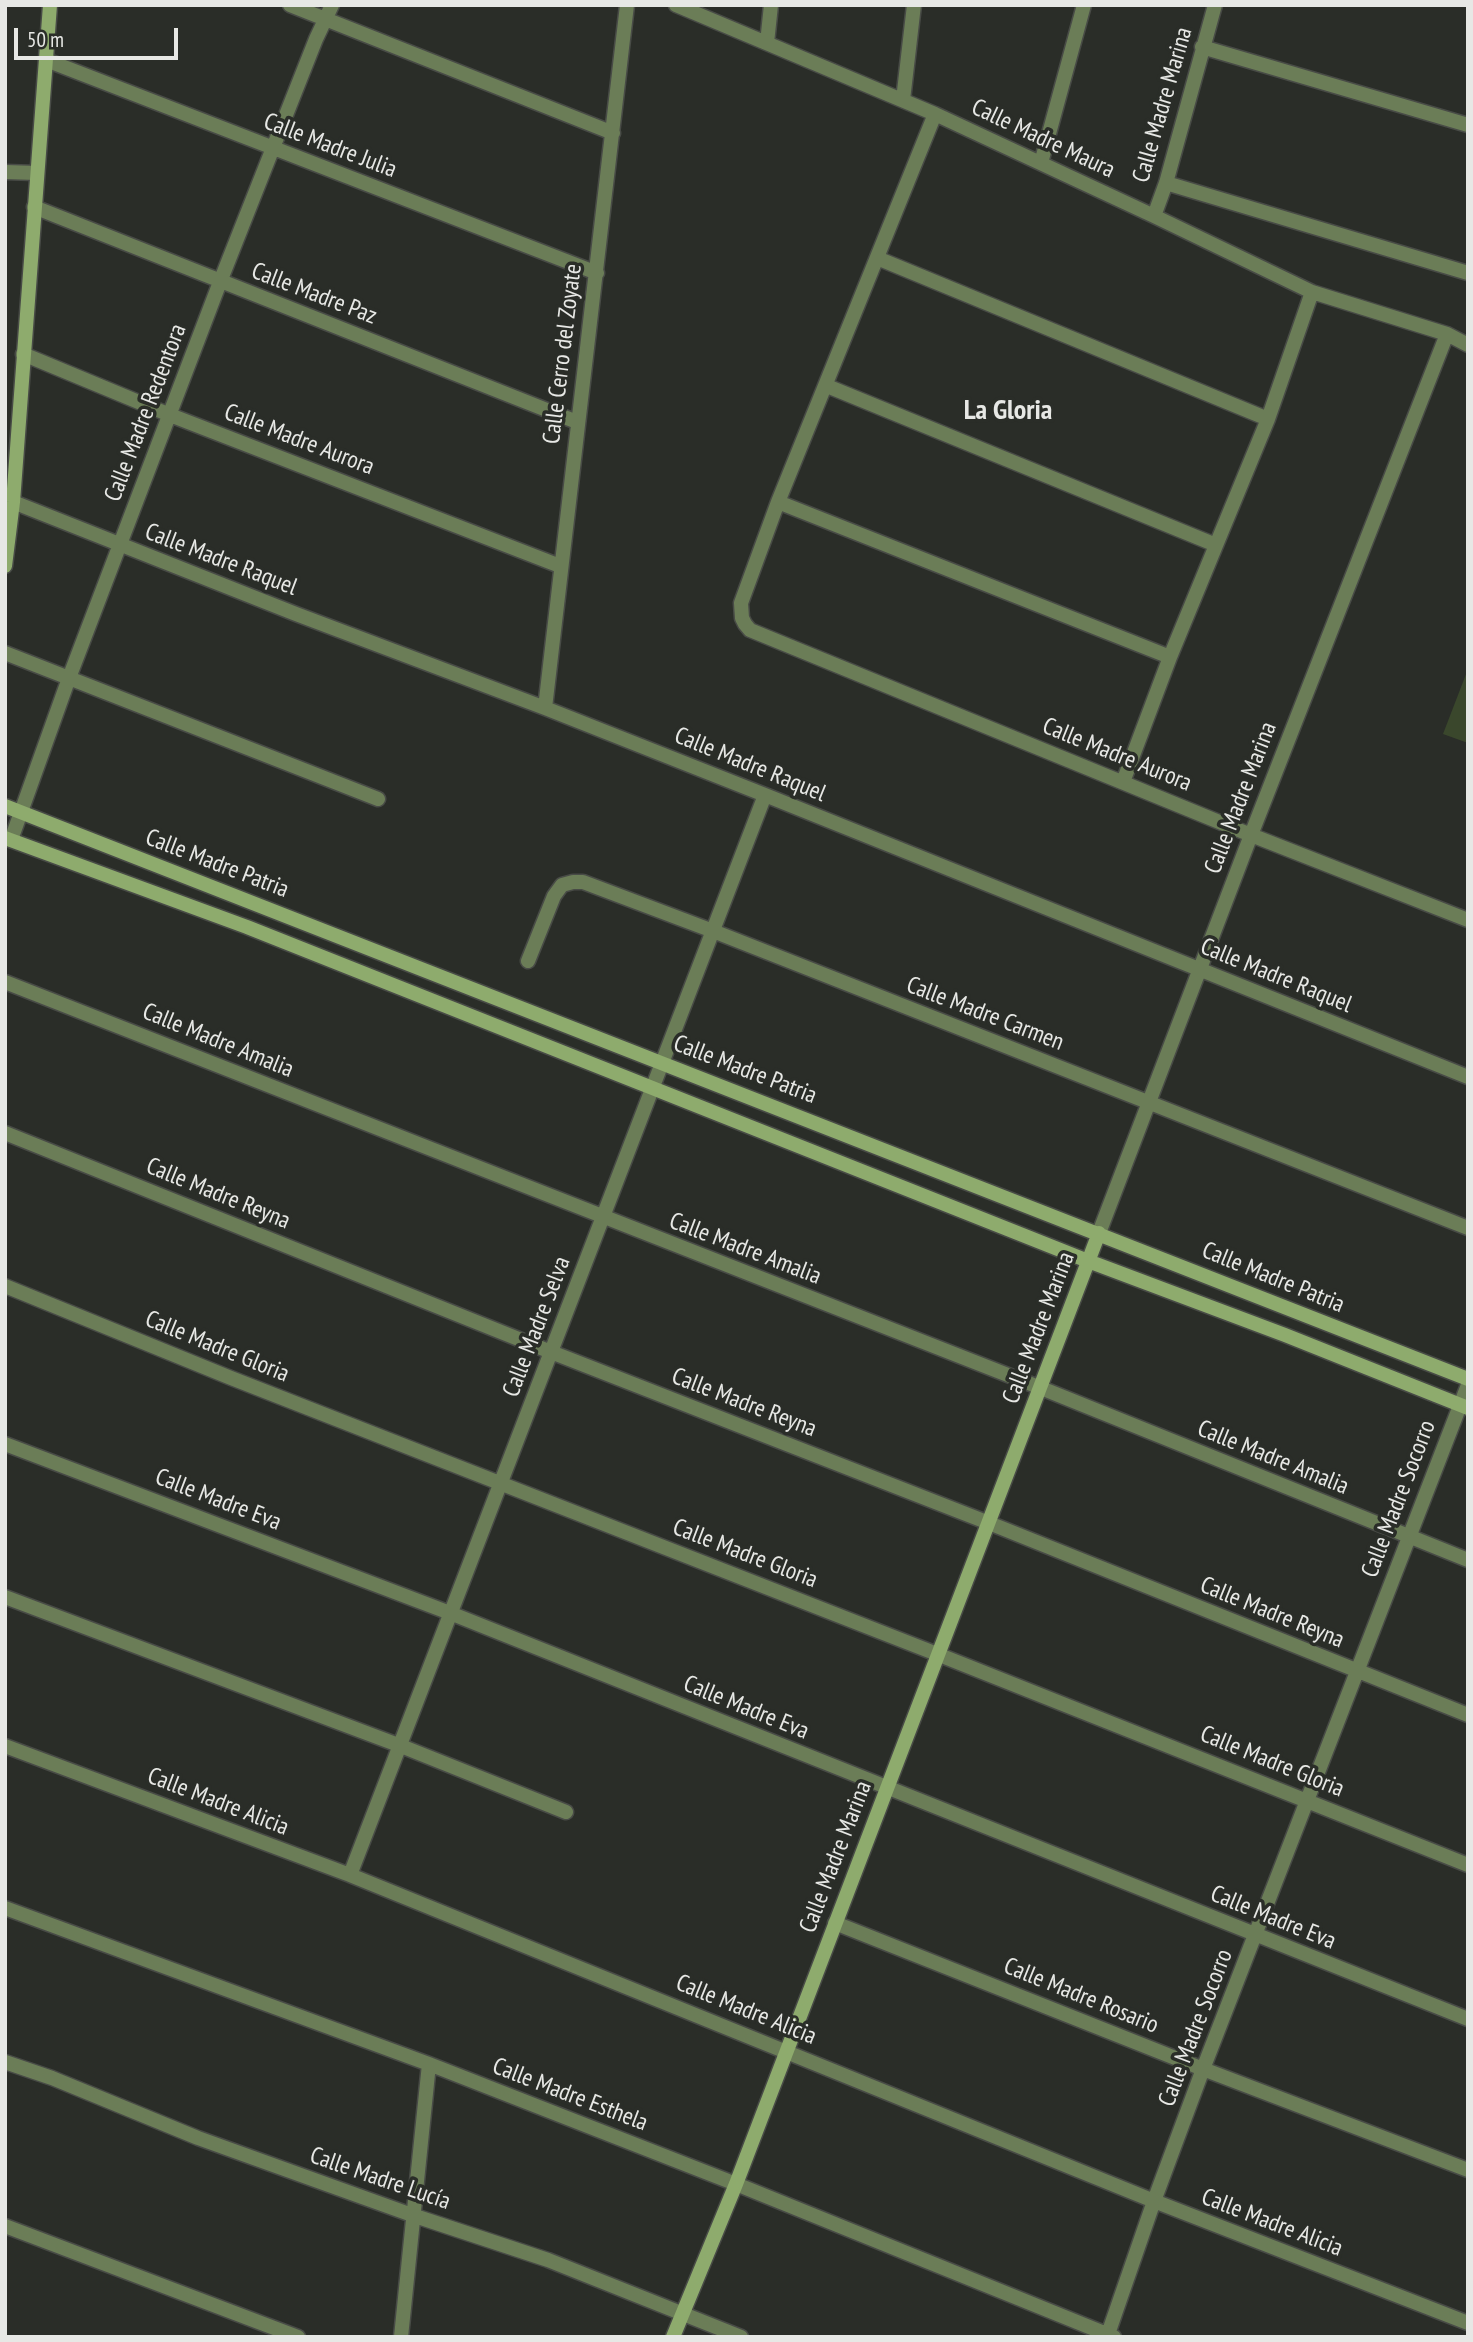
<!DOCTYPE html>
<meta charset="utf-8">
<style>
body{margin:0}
#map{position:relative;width:1473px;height:2342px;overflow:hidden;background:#2a2d28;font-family:"PT Sans Narrow",sans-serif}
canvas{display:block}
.frame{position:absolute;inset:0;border:7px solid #e7e8e5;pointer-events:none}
.scale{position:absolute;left:14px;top:28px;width:164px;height:32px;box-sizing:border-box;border:4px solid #e7e8e5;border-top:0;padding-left:9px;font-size:21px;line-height:24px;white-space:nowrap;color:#e7e8e5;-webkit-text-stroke:5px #2a2d28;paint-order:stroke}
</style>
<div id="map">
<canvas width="1473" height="2342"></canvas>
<div class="frame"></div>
<div class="scale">50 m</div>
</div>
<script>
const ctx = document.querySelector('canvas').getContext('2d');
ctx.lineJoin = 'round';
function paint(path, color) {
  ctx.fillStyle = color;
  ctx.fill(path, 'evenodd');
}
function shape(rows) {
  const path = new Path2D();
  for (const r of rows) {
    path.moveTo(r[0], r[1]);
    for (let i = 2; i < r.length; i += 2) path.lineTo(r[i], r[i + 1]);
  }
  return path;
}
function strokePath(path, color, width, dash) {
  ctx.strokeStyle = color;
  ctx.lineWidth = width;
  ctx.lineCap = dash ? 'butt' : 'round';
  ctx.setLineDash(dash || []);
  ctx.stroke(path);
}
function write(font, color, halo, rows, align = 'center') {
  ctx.font = font + ' "PT Sans Narrow",sans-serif';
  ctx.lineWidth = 7;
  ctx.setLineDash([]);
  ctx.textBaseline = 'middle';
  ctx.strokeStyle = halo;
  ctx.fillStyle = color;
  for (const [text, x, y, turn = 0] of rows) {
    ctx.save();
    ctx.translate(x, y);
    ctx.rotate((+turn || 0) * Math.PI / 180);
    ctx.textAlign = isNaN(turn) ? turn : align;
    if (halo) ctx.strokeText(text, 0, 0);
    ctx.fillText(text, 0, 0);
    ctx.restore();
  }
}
paint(shape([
 [1468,669,1468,743,1443,734]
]), '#3a472c');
const street = shape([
 [290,5,613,133],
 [676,5,935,114,1154,216,1312,292,1447,334,1468,345],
 [767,43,771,5],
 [1202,47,1468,125],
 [46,60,597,273],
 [903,100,914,5],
 [935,114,778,502,741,603,742,618,745,624,750,630,1251,835,1468,920],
 [1041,163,1084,5],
 [5,172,37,173],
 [1166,183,1468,273],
 [34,207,577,422],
 [1154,216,1166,183,1215,5],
 [877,258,1268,419],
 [23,354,170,415,560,566],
 [827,386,1216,545],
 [13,502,296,614,545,708,765,795,1468,1077],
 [778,502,1170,657],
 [5,653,378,799],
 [545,708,627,5],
 [1123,782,1170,657,1268,419,1312,292],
 [11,840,69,678,220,282,316,39,332,5],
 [528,961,554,896,562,885,573,882,583,882,713,931,1468,1228],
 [5,982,1041,1388,1468,1560],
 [5,1133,551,1352,989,1523,1468,1715],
 [1099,1233,1251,835,1447,334],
 [5,1286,231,1378,937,1654,1468,1865],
 [5,1444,450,1613,1468,2019],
 [5,1597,401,1746,566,1812],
 [5,1746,350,1875,1154,2201,1468,2323],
 [350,1875,765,795],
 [5,1908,429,2064,736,2184,1114,2337],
 [835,1923,1203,2069,1468,2170],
 [5,2062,52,2078,198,2138,412,2215,548,2260,741,2337],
 [5,2226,298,2337],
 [401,2337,429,2064],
 [1107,2337,1154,2201,1203,2069,1468,1385]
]);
const secondary = shape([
 [5,566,13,502,50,5],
 [5,806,1468,1379],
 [5,838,247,927,1088,1261,1285,1335,1468,1408],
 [673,2337,736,2184,1099,1233]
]);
strokePath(street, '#484b46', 17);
strokePath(secondary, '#484b46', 17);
strokePath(street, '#6b7d57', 14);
strokePath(secondary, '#8eab6d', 14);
write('24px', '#e7e8e5', '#2a2d28', [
 ["Calle Madre Marina",1163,105,-74],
 ["Calle Madre Maura",1043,139,25],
 ["Calle Madre Julia",330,146,21],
 ["Calle Madre Paz",314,294,21],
 ["Calle Cerro del Zoyate",563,354,-83],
 ["Calle Madre Redentora",146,413,-69],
 ["Calle Madre Aurora",299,440,21],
 ["Calle Madre Raquel",221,560,21],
 ["Calle Madre Aurora",1117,755,22],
 ["Calle Madre Raquel",750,765,22],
 ["Calle Madre Marina",1241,798,-69],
 ["Calle Madre Patria",217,864,21],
 ["Calle Madre Raquel",1276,976,22],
 ["Calle Madre Carmen",985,1014,21],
 ["Calle Madre Amalia",218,1041,22],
 ["Calle Madre Patria",745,1070,21],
 ["Calle Madre Reyna",218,1194,22],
 ["Calle Madre Amalia",745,1249,21],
 ["Calle Madre Patria",1273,1278,22],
 ["Calle Madre Selva",537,1327,-69],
 ["Calle Madre Marina",1039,1328,-69],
 ["Calle Madre Gloria",217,1347,22],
 ["Calle Madre Reyna",744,1403,21],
 ["Calle Madre Amalia",1273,1458,22],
 ["Calle Madre Socorro",1399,1499,-69],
 ["Calle Madre Eva",218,1500,21],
 ["Calle Madre Gloria",745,1554,21],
 ["Calle Madre Reyna",1272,1613,22],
 ["Calle Madre Eva",746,1708,22],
 ["Calle Madre Gloria",1272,1762,22],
 ["Calle Madre Alicia",218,1802,21],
 ["Calle Madre Marina",836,1857,-69],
 ["Calle Madre Eva",1273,1918,22],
 ["Calle Madre Rosario",1081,1996,22],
 ["Calle Madre Alicia",746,2010,22],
 ["Calle Madre Socorro",1196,2028,-69],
 ["Calle Madre Esthela",570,2095,21],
 ["Calle Madre Lucía",380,2179,19],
 ["Calle Madre Alicia",1272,2223,21]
]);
write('bold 28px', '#e7e8e5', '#2a2d28', [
 ["La Gloria",1008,411]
]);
</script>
